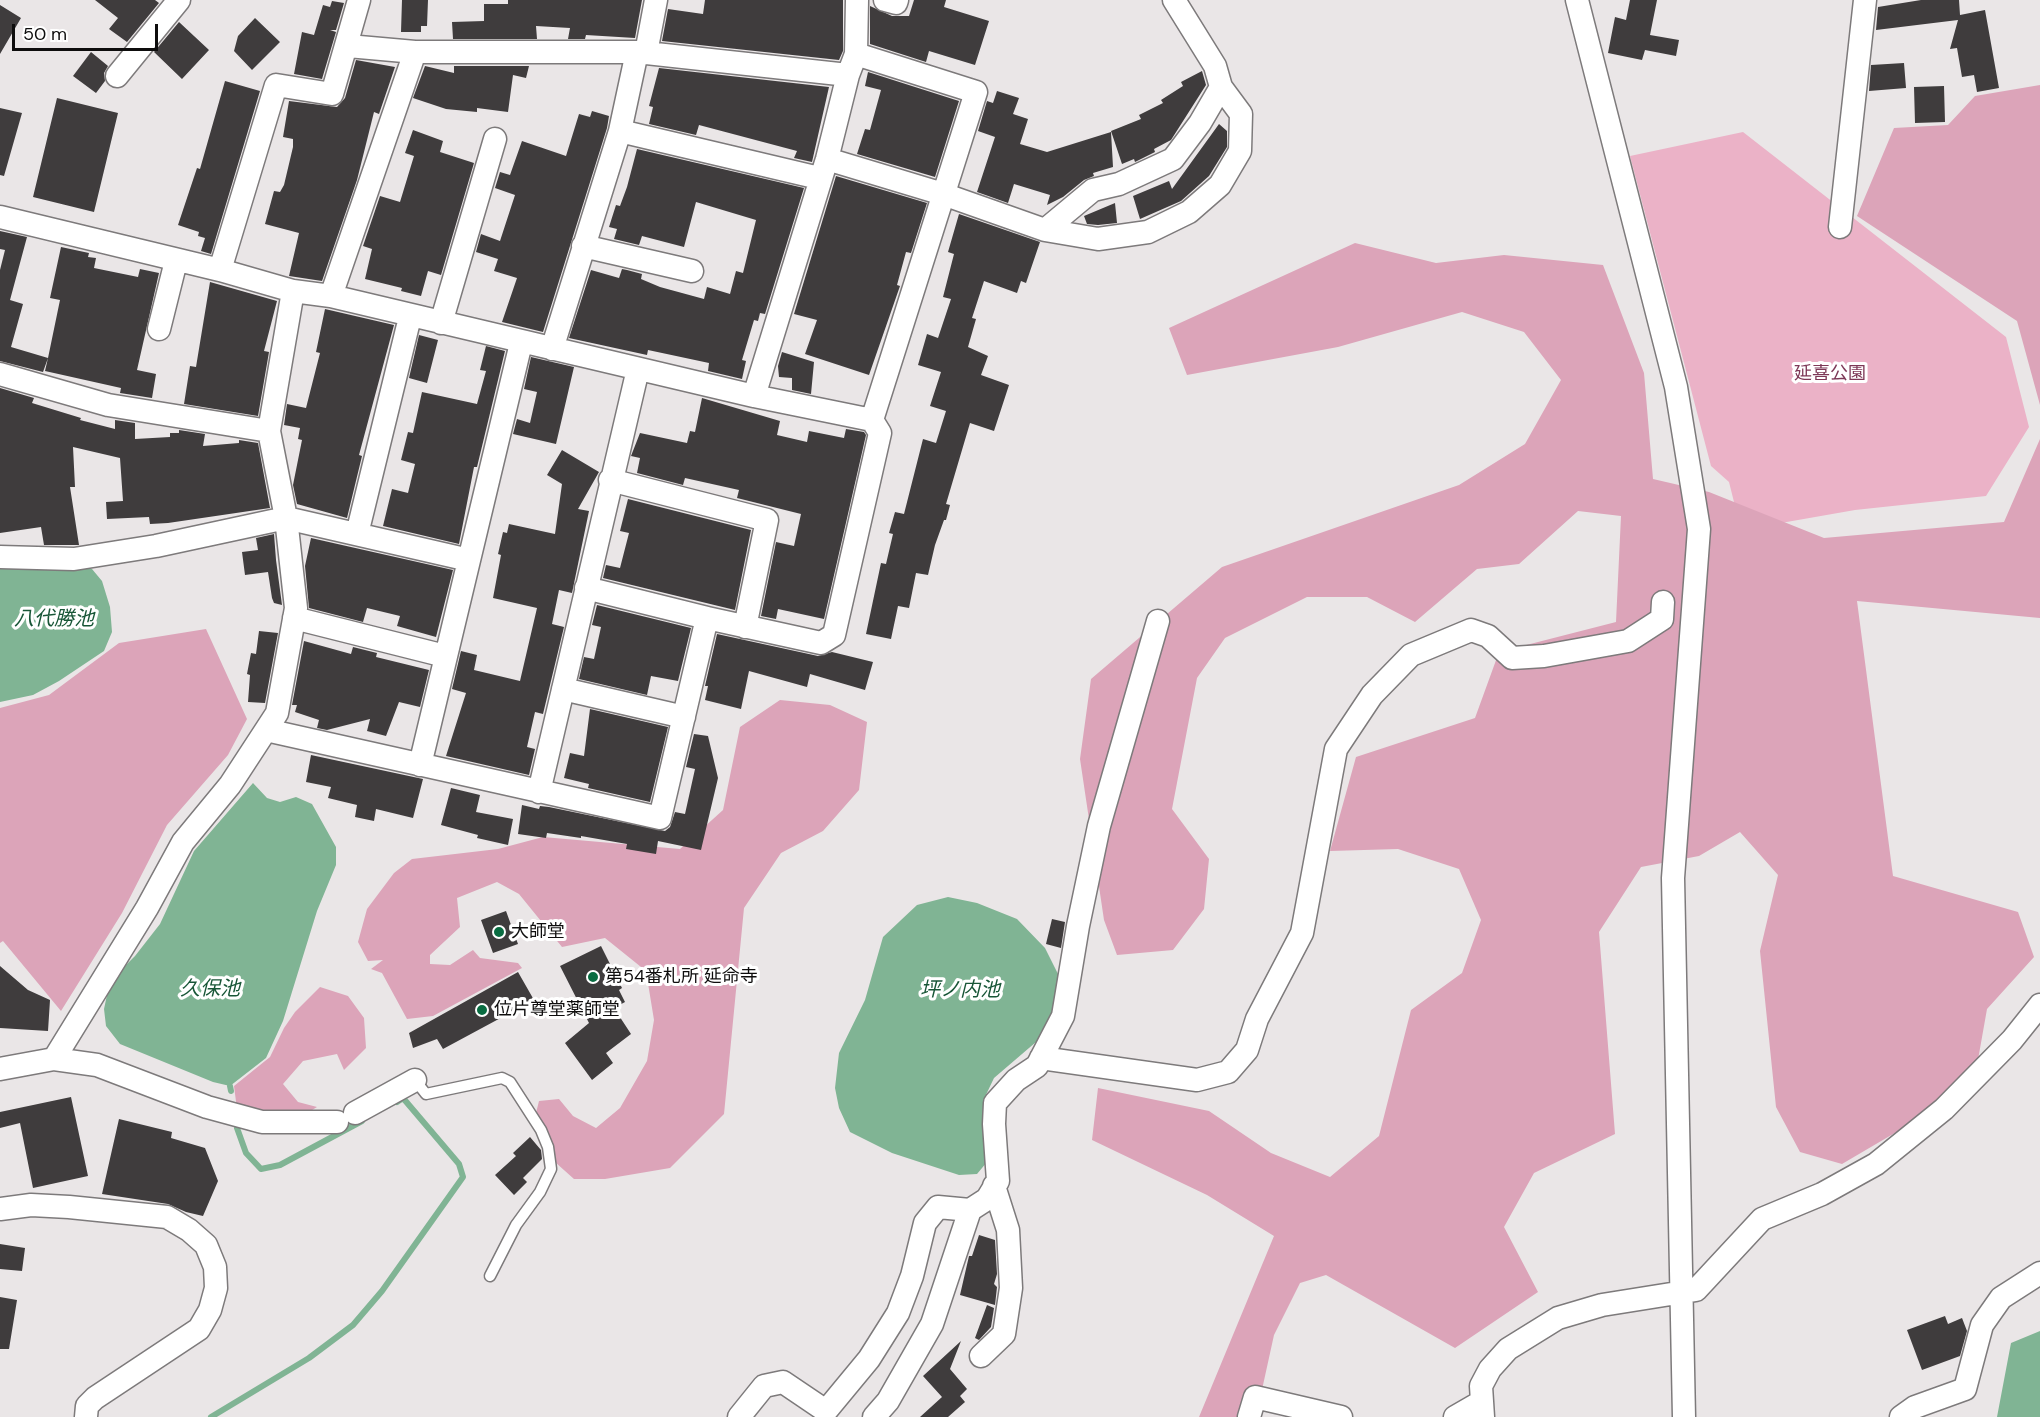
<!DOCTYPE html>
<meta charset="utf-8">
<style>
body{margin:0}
#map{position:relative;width:2040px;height:1417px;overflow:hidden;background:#eae6e7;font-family:"DM Sans",sans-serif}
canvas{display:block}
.scale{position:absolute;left:12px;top:24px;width:146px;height:27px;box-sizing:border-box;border:3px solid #0e0d0d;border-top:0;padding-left:8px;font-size:18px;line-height:21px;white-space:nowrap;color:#0e0d0d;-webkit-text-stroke:4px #fff;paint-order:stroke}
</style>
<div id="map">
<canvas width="2040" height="1417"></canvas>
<div class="scale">50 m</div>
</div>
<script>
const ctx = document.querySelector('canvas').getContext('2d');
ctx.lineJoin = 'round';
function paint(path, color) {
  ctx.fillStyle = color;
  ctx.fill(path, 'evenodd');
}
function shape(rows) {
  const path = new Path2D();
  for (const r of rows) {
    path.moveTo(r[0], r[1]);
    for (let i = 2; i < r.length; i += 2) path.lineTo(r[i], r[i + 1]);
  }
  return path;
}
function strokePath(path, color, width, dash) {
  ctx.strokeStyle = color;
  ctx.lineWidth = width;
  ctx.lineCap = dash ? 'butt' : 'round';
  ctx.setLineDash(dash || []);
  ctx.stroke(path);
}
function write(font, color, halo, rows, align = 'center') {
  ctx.font = font + ' "DM Sans","Noto Sans JP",sans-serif';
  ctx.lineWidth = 6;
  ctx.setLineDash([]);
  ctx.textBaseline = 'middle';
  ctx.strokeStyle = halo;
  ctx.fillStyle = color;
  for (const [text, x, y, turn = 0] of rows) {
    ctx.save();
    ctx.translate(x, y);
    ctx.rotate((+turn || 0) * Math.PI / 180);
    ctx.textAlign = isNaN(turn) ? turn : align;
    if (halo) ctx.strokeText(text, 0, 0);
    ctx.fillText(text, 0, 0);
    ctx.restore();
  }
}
paint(shape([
 [1743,132,2006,337,2029,427,1986,496,1855,510,1741,530,1729,482,1711,466,1630,156]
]), '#ebb2c7');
paint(shape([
 [2040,85,2040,405,2017,321,1857,216,1894,128,1948,125,1975,96],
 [1355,243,1436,263,1504,255,1603,265,1644,373,1653,479,1709,492,1824,538,2004,522,2040,439,2040,618,1857,601,1893,876,2018,912,2034,957,1987,1009,1976,1071,1922,1117,1842,1164,1800,1152,1776,1107,1760,951,1778,875,1740,832,1699,856,1641,867,1599,932,1615,1134,1534,1173,1504,1227,1538,1292,1455,1348,1326,1275,1300,1283,1274,1335,1256,1417,1199,1417,1274,1236,1207,1195,1092,1140,1098,1088,1209,1111,1271,1153,1330,1177,1379,1136,1411,1010,1462,973,1481,920,1459,869,1398,849,1330,851,1356,757,1475,718,1499,652,1616,622,1621,516,1578,511,1519,564,1477,569,1415,622,1367,597,1307,597,1225,638,1197,678,1172,809,1209,859,1204,909,1173,950,1117,955,1104,920,1080,759,1091,679,1222,567,1459,485,1525,444,1561,380,1524,332,1462,312,1338,347,1187,375,1169,328],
 [206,629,247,719,228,755,167,825,122,913,61,1011,3,941,0,943,0,708,49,695,119,643],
 [780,700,830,705,867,722,859,790,823,831,781,853,744,908,724,1114,670,1168,605,1179,574,1179,546,1154,533,1125,539,1101,559,1099,573,1116,596,1128,620,1108,647,1061,654,1020,646,971,605,938,562,947,519,894,497,882,457,898,460,927,430,955,430,964,450,965,473,950,480,958,518,963,522,968,433,1016,407,1019,382,973,371,969,383,960,368,961,358,942,367,909,394,873,412,859,498,849,543,837,680,849,723,810,740,727],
 [320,987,348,996,364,1018,366,1048,344,1070,337,1054,303,1061,283,1084,298,1102,317,1107,286,1126,254,1132,238,1117,234,1086,270,1057,284,1028,295,1012]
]), '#dca4b9');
paint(shape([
 [0,566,73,566,92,569,102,581,110,607,112,632,104,651,59,681,33,695,0,702],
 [253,783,267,798,280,802,296,797,312,804,336,847,336,865,317,911,283,1021,266,1058,230,1086,213,1082,120,1044,106,1026,104,1009,110,981,135,956,160,924,194,851],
 [948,897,977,903,1017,919,1045,948,1060,978,1054,1015,1043,1036,994,1078,984,1099,987,1162,977,1174,959,1175,892,1153,850,1132,839,1108,835,1088,839,1053,865,1000,883,937,917,905],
 [2040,1331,2040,1417,1997,1417,2011,1343]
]), '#80b494');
strokePath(shape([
 [230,1086,231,1091],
 [237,1128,246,1153,261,1169,280,1165,362,1121],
 [211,1417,309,1358,353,1325,382,1291,463,1177,459,1164,403,1098,397,1102]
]), '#80b494', 6);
paint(shape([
 [95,0,155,0,159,3,127,42,109,29,118,18],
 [402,0,428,0,427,26,421,26,421,32,401,32],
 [508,0,642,0,635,38,586,35,585,39,568,39,570,28,536,26,537,39,453,39,452,22,484,21,484,4,508,4],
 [705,0,843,0,843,51,839,60,662,41,668,9,703,14],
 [914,0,946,0,944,7,989,21,975,65,929,51,926,62,870,44,870,6,892,16,909,16],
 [1630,0,1657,0,1650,35,1679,40,1676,56,1645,50,1642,60,1608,53,1615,17,1626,20],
 [1921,0,1959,0,1960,15,1985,10,1999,88,1977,92,1974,75,1962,77,1957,48,1950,49,1958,20,1876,30,1878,7],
 [332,1,344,3,336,30,330,30,336,32,322,79,294,74,302,32,314,35,323,5,330,7],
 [0,5,21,18,0,54],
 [255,18,280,42,252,70,234,51,238,36],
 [179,22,209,50,182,79,154,52],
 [91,52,108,66,104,73,105,81,96,93,73,76],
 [356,60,395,67,379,114,374,112,357,180,322,281,289,276,299,233,265,224,274,191,280,192,284,185,293,147,293,139,283,137,289,101,337,107,345,98],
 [1904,63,1906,88,1869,91,1871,65],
 [425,66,454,73,454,66,529,66,526,78,513,75,508,112,477,108,477,112,446,109,413,98],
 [659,68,829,87,812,162,794,158,797,151,699,125,696,135,649,124,653,107,649,106],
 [1202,71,1206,85,1171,140,1154,149,1155,152,1135,162,1134,159,1122,164,1111,131,1141,119,1139,115,1163,103,1161,100,1183,86,1181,82],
 [868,72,959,101,935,177,857,154,865,129,870,130,881,90,865,86],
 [225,81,260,91,211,254,201,251,205,238,198,236,199,232,178,225,197,168,200,169],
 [1944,86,1945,122,1915,123,1914,87],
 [997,91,1019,98,1013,114,1028,119,1020,144,1047,152,1111,132,1113,167,1093,173,1094,176,1084,180,1063,197,1047,205,1050,195,1014,184,1008,203,977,192,995,137,978,131,987,101,993,103],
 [57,98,118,113,94,212,33,197],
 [0,108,22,113,4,176,0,175],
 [592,111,609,116,607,128,543,332,502,322,517,278,494,271,498,259,476,252,481,234,500,241,515,195,495,188,500,172,510,175,522,141,566,156,579,114,590,117],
 [1219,124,1227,131,1227,147,1209,176,1181,201,1140,219,1133,196,1169,181,1172,189],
 [413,130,443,141,440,152,474,163,441,275,428,271,421,296,401,291,402,288,365,279,372,249,363,246,380,196,400,202,414,156,405,153],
 [637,149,804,188,765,314,760,313,758,321,754,320,742,360,746,361,742,379,708,371,709,363,648,350,647,355,569,338,591,270,619,278,622,269,627,270,642,274,641,279,660,287,704,299,707,287,730,294,736,271,743,273,756,220,696,202,684,247,642,236,639,245,614,239,617,229,609,227,616,205,620,206,627,187],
 [836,176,927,203,911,253,906,252,897,285,900,286,869,375,805,354,817,320,794,314],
 [1115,203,1117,223,1098,225,1087,224,1084,216],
 [959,214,1040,242,1026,283,1021,281,1017,293,984,281,972,318,976,319,968,347,988,356,981,375,1009,385,994,431,970,423,946,504,950,505,946,520,944,520,935,545,928,575,916,573,909,608,898,606,891,639,866,634,881,563,886,564,893,534,889,533,895,512,904,514,923,439,936,443,946,411,930,406,941,372,918,365,927,334,938,338,951,299,943,297,954,254,948,252],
 [0,231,27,237,10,300,23,304,11,347,48,358,60,300,50,298,61,247,89,253,88,257,96,258,94,268,138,277,140,269,159,273,137,370,156,374,152,398,120,393,121,388,45,371,48,358,43,372,0,361,0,270,5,250,0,249],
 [210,282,277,301,264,351,269,352,258,416,184,404,190,366,196,367],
 [325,309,394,325,359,455,362,456,347,518,297,504,293,485,302,440,298,439,300,428,284,425,287,404,306,408,320,353,316,352],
 [419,335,438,340,427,383,409,378],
 [486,346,505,351,477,467,474,467,459,544,383,526,392,489,408,493,415,464,401,460,408,432,413,433,422,392,477,404,486,371,480,370],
 [782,352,814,362,811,394,792,390,792,378,779,377,778,366],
 [531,357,574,367,556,444,513,434,517,419,530,423,537,392,524,389],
 [0,388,34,398,32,403,81,418,80,420,115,429,115,420,135,423,135,439,170,437,170,433,179,433,179,430,205,434,203,446,239,443,239,440,258,443,270,508,168,523,150,524,149,517,107,519,106,502,123,501,120,458,73,447,75,487,70,487,79,545,44,545,41,527,0,533],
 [702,398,780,421,777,435,807,442,809,431,844,438,846,429,864,432,866,435,824,619,778,609,776,619,761,616,776,542,794,546,801,514,737,498,739,490,685,478,683,485,637,473,640,458,631,456,640,433,687,443,690,431,695,432],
 [562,450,599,472,578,509,589,511,572,593,559,590,552,624,564,627,543,714,535,712,527,747,535,749,529,775,446,756,466,693,452,689,461,651,477,655,474,670,520,681,537,608,493,598,501,555,498,554,503,532,507,533,509,524,555,534,562,484,547,475],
 [628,499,751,530,735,610,603,578,606,565,620,568,629,533,620,531],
 [274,534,276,560,282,605,274,603,272,598,268,572,245,575,242,552,258,550,256,538],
 [311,538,453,570,436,637,397,626,400,616,367,608,363,622,309,608,305,566],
 [597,605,691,628,678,681,651,676,647,695,579,679,584,657,594,659,601,627,592,625],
 [259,631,278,633,265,703,248,702,250,675,247,674,251,653,256,654],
 [717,634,818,656,832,652,873,662,865,690,810,674,807,687,749,671,741,709,705,700,708,686,705,686],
 [304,641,351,654,353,647,377,653,376,657,429,670,420,707,399,702,386,736,367,731,370,719,327,730,317,728,319,720,295,712,297,705,292,705],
 [590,709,668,727,650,802,588,788,589,784,564,778,570,753,584,756],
 [694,734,708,736,718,778,701,850,658,841,656,854,626,849,627,844,581,836,581,838,547,833,546,838,518,834,522,805,539,809,540,806,549,807,665,831,670,827,675,812,685,814,695,769,686,767],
 [311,755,423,779,413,818,376,809,374,821,355,817,357,805,328,798,331,787,306,782],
 [451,788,480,795,476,812,513,819,508,845,477,838,478,835,441,825],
 [506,911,518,944,493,953,481,920],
 [1052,919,1065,922,1061,948,1046,944],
 [601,946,622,988,619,990,625,1002,614,1008,631,1034,606,1053,613,1063,592,1080,565,1043,589,1023,560,966],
 [0,966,28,990,50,1000,48,1031,0,1028],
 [518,972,534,1000,443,1049,437,1039,413,1048,409,1033],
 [71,1097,88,1176,33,1188,20,1123,0,1128,0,1112],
 [119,1119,172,1132,171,1138,205,1148,218,1181,203,1216,186,1212,168,1204,102,1194],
 [530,1137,541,1150,542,1159,523,1178,527,1182,514,1195,495,1175,516,1156,513,1153],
 [979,1235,995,1240,997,1274,994,1284,997,1287,995,1305,960,1295,969,1256,972,1256],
 [0,1244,25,1248,22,1271,0,1269],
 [0,1297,17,1300,9,1349,0,1349],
 [987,1305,994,1308,991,1327,979,1340,975,1338],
 [1945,1316,1948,1324,1962,1318,1967,1331,1960,1356,1922,1370,1907,1330],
 [961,1341,950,1369,967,1389,960,1396,965,1402,948,1417,920,1417,942,1397,923,1376]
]), '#3f3c3d');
const lane = shape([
 [415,1080,426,1094,502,1078,510,1082,541,1130,548,1147,551,1169,540,1192,516,1225,490,1276]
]);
const street = shape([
 [885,0,896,3,897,0],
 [1577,0,1676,387,1699,529,1673,878,1684,1417],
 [348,46,415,52,637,52,848,75],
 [646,53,656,0],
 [856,54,857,0],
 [117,76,179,0],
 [620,131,819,178],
 [827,159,943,194,1045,230,1093,190,1119,184,1173,159,1200,123,1221,87,1215,66,1174,0],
 [0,217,220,270,293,291,331,296,754,396,872,420,880,433,834,635,821,643,707,618,660,818,266,730],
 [1840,227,1865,0],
 [1045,230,1098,239,1148,232,1189,212,1220,185,1240,151,1241,114,1221,87],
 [583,246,692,271],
 [220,270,276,85,332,94,359,0],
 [331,296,415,52],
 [441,323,495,139],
 [159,329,176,261],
 [552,349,620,131,637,52],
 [0,374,108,405,269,431],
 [754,396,827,159,848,75,856,54,976,92,872,420],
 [610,480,767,520,745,627],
 [357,534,410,317],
 [0,557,74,559,156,546,286,518,469,560],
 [586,588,707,618],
 [294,618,445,656],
 [563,689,684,717],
 [420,765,521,343],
 [539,792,638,369],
 [1041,1058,1197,1080,1228,1072,1247,1050,1257,1019,1302,933,1336,749,1372,695,1411,655,1471,630,1488,636,1512,658,1544,656,1628,641,1662,619,1663,602],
 [54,1059,147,908,183,842,230,785,277,713,296,608,286,518,269,431,293,291],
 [0,1069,54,1059,97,1065,207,1107,262,1122,337,1122],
 [355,1113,415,1080],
 [0,1209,31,1205,69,1207,167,1217,189,1230,206,1245,215,1267,216,1288,210,1310,199,1329,95,1398,87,1406,86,1417],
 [981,1356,1004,1334,1011,1288,1008,1230,994,1186],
 [739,1417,764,1386,783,1382,826,1411,869,1359,898,1313,912,1276,925,1223,938,1207,970,1210],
 [874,1417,888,1401,932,1324,970,1210,987,1199,998,1181,994,1124,995,1103,1016,1080,1037,1066,1063,1016,1078,926,1099,826,1158,621],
 [1249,1417,1255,1397,1341,1417],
 [1455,1417,1481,1402],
 [1483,1417,1481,1386,1490,1369,1508,1349,1558,1318,1602,1305,1696,1290,1762,1219,1822,1194,1876,1164,1944,1109,2012,1040,2040,1005],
 [1901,1417,1915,1407,1965,1389,1982,1325,2001,1298,2040,1273]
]);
strokePath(lane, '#7d7a7b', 13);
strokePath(street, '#7d7a7b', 25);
strokePath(lane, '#fff', 10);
strokePath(street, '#fff', 22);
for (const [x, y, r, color] of [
 [499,932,6,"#096c41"],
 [593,977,6,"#096c41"],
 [482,1010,6,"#096c41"]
]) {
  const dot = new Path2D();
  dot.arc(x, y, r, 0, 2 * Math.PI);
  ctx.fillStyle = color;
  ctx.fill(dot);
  strokePath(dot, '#fff', 2);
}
write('18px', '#7d3857', '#fff', [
 ["延喜公園",1830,374]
]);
write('18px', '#0e0d0d', '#fff', [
 ["大師堂",511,932],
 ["第54番札所 延命寺",605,977],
 ["位片尊堂薬師堂",494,1010]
], 'left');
write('italic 20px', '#185637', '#fff', [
 ["八代勝池",54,620],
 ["久保池",210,990],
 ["坪ノ内池",960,991]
]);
</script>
